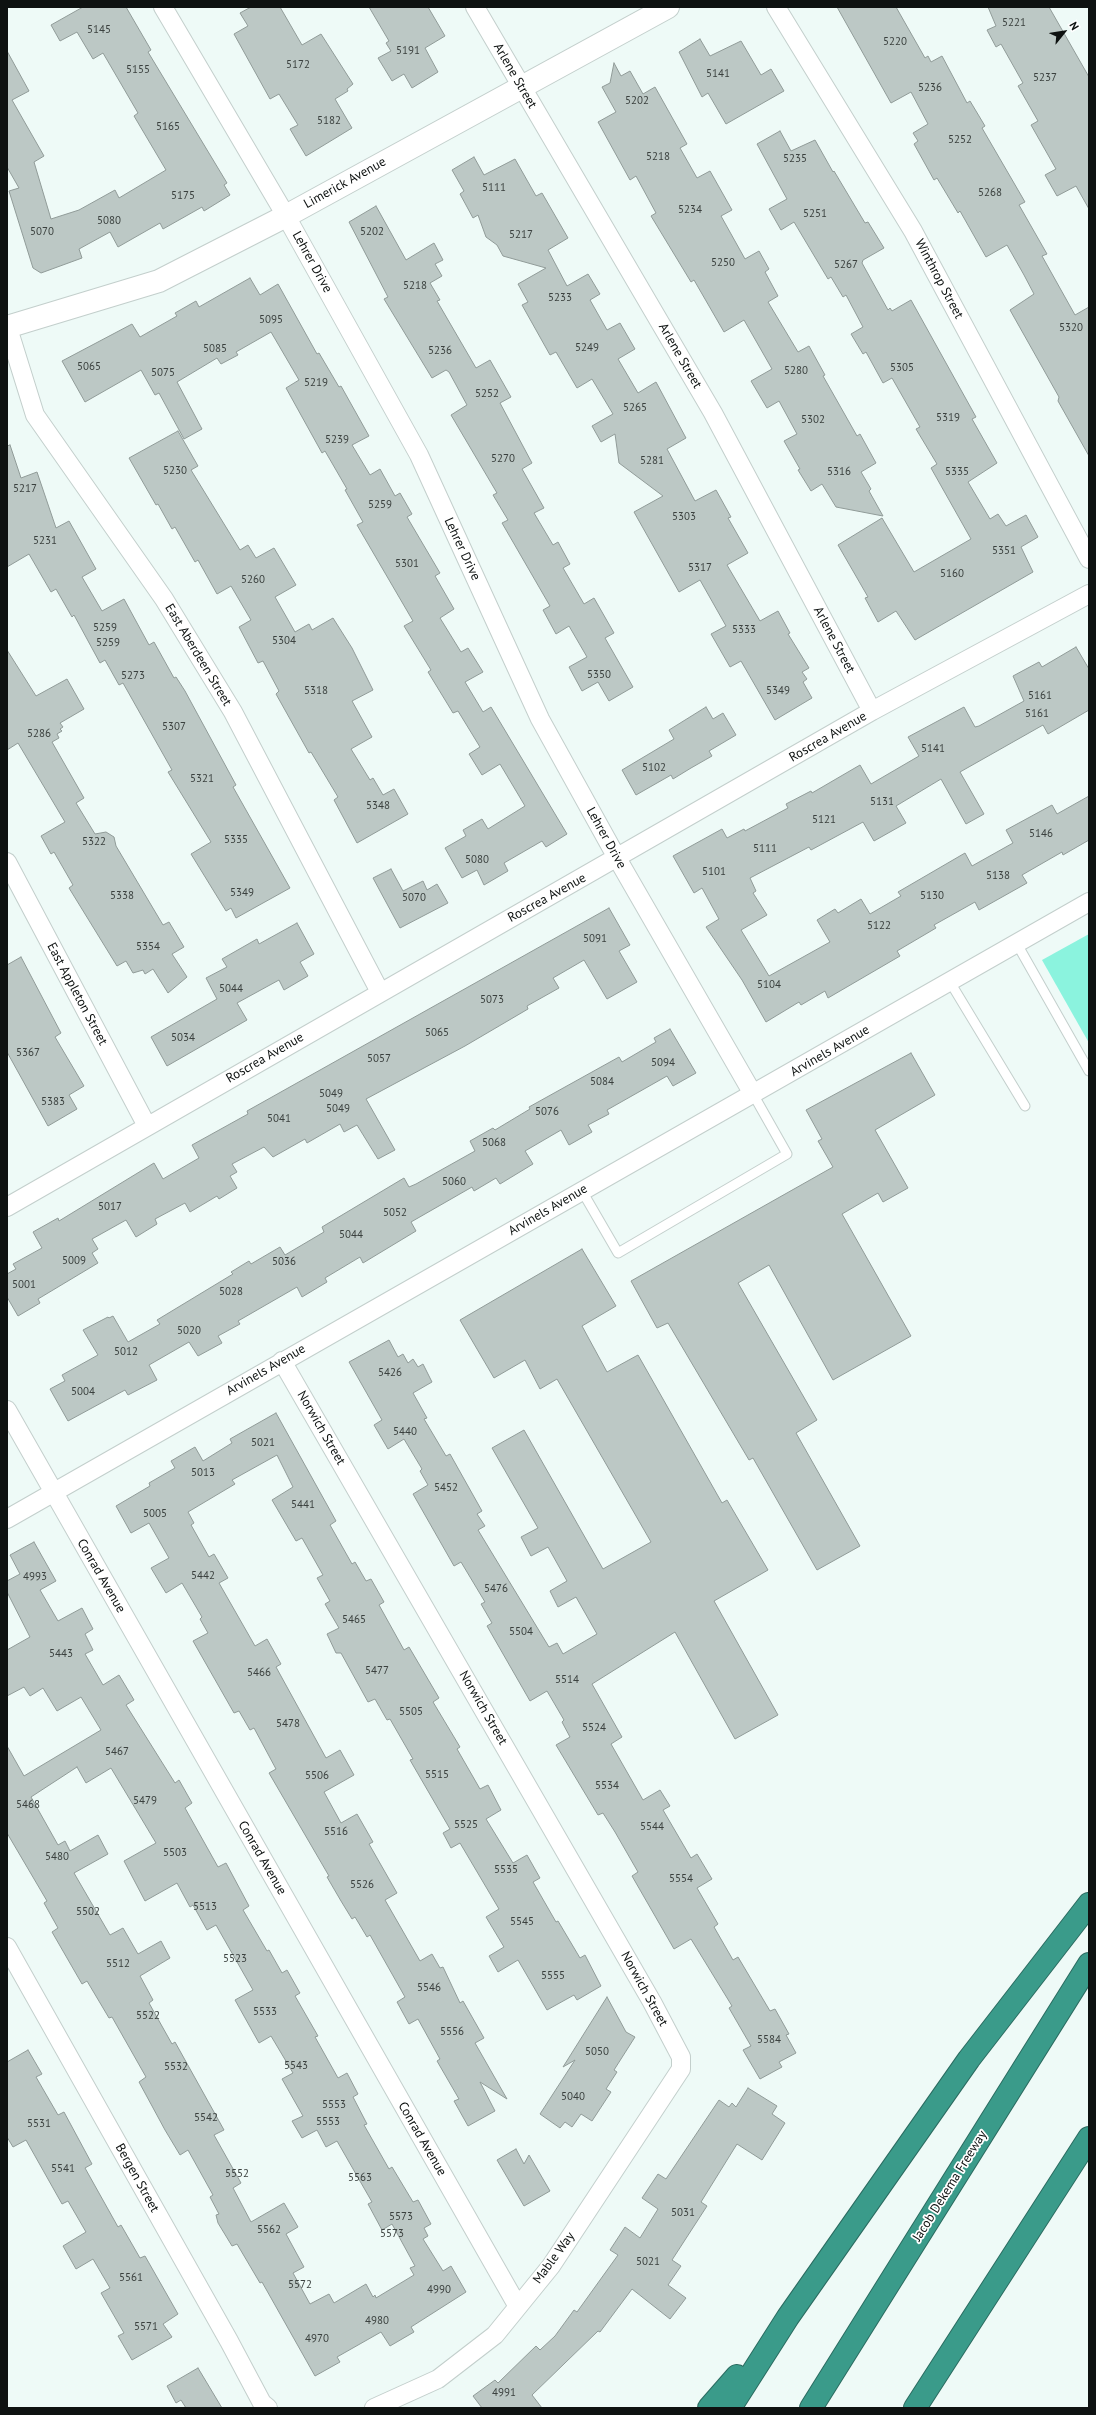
<!DOCTYPE html>
<style>
body{margin:0}
#map{position:relative;width:1096px;height:2415px;overflow:hidden;background:#eefaf7;font-family:"PT Sans",sans-serif}
canvas{display:block}
.frame{position:absolute;inset:0;border:8px solid #0e1211;pointer-events:none}
.north{position:absolute;left:1044px;top:12px;width:40px;height:40px;-webkit-text-stroke:3px #fff;paint-order:stroke;rotate:60deg;font-size:11px;font-weight:700;line-height:16px;text-align:center;color:#0e1211}
.north::after{content:'';display:block;margin:auto;width:14px;height:18px;background:#0e1211;clip-path:polygon(50% 0,100% 100%,50% 72%,0 100%)}
</style>
<div id="map">
<canvas width="1096" height="2415"></canvas>
<div class="frame"></div>
<div class="north">N</div>
</div>
<script>
const ctx = document.querySelector('canvas').getContext('2d');
ctx.lineJoin = 'round';
function paint(path, color) {
  ctx.fillStyle = color;
  ctx.fill(path, 'evenodd');
}
function shape(rows) {
  const path = new Path2D();
  for (const r of rows) {
    path.moveTo(r[0], r[1]);
    for (let i = 2; i < r.length; i += 2) path.lineTo(r[i], r[i + 1]);
  }
  return path;
}
function strokePath(path, color, width, dash) {
  ctx.strokeStyle = color;
  ctx.lineWidth = width;
  ctx.lineCap = dash ? 'butt' : 'round';
  ctx.setLineDash(dash || []);
  ctx.stroke(path);
}
function write(font, color, halo, rows, align = 'center') {
  ctx.font = font + ' "PT Sans",sans-serif';
  ctx.lineWidth = 3.5;
  ctx.setLineDash([]);
  ctx.textBaseline = 'middle';
  ctx.strokeStyle = halo;
  ctx.fillStyle = color;
  for (const [text, x, y, turn = 0] of rows) {
    ctx.save();
    ctx.translate(x, y);
    ctx.rotate((+turn || 0) * Math.PI / 180);
    ctx.textAlign = isNaN(turn) ? turn : align;
    if (halo) ctx.strokeText(text, 0, 0);
    ctx.fillText(text, 0, 0);
    ctx.restore();
  }
}
paint(shape([
 [1089,934,1089,1043,1042,960]
]), '#8bf3de');
const building = shape([
 [83,7,126,7,151,50,148,52,227,183,224,185,230,195,204,211,202,207,163,229,160,223,118,247,110,232,79,249,82,258,41,273,33,268,9,191,19,188,7,167,7,51,29,91,12,100,44,156,34,162,51,219,79,210,115,190,119,198,166,170,134,116,138,113,103,53,93,59,77,32,60,41,51,25,83,7],
 [251,7,280,7,302,45,321,34,353,84,347,89,348,91,335,99,352,128,306,156,290,129,298,125,279,94,270,99,234,34,248,26,240,13,251,7],
 [369,7,428,7,445,36,425,48,438,72,412,88,404,74,392,81,378,58,391,51,386,43,389,41,369,7],
 [837,7,896,7,925,58,928,56,931,62,942,56,967,103,970,101,985,126,982,128,1025,202,1019,205,1047,254,1042,256,1075,315,1089,307,1089,456,1058,401,1059,397,1010,310,1034,294,1024,275,1007,245,986,257,960,211,958,213,937,178,934,180,914,144,918,141,913,133,928,124,911,92,891,103,837,7],
 [988,7,1049,7,1089,77,1089,209,1076,186,1057,196,1045,175,1056,169,1031,125,1038,121,1018,86,1023,83,1001,44,996,47,987,30,996,26,988,7],
 [700,39,710,56,741,41,761,75,771,69,784,91,726,124,708,93,702,97,679,52,700,39],
 [614,63,621,76,630,71,643,94,655,87,687,144,680,148,697,178,710,171,732,210,721,216,745,259,759,251,769,269,765,272,778,296,768,302,798,352,809,346,825,375,823,376,857,436,860,434,876,463,861,472,871,489,869,491,883,516,836,507,822,484,811,491,798,470,800,469,784,441,797,434,779,401,767,408,751,381,772,369,744,320,724,332,694,280,691,282,651,216,656,213,636,176,630,180,598,122,616,112,602,87,610,83,614,63],
 [780,131,791,151,815,140,833,172,834,171,865,223,868,222,884,248,863,260,862,263,888,310,890,308,892,311,911,300,976,417,972,419,997,463,968,482,990,519,998,514,1006,526,1026,515,1038,537,1021,547,1033,572,915,640,896,611,878,622,865,598,868,597,838,545,882,518,914,572,971,539,931,468,937,464,916,429,920,427,892,378,883,383,866,352,863,354,851,334,863,327,846,295,843,297,831,277,828,279,794,222,781,230,769,209,787,199,757,144,780,131],
 [474,157,484,175,515,159,536,196,542,193,568,238,548,250,567,286,588,274,600,294,590,300,607,330,620,323,635,349,618,359,638,393,656,382,686,438,667,449,695,501,716,490,731,517,728,518,748,553,727,565,760,621,778,611,790,633,788,634,809,668,802,672,807,679,803,682,812,698,775,720,741,661,730,667,711,634,726,626,700,580,679,592,634,512,663,496,619,463,615,434,601,442,592,426,613,414,592,379,577,388,556,352,550,355,522,305,528,302,518,284,546,268,503,256,497,245,486,237,478,215,473,218,460,194,464,191,452,170,474,157],
 [376,206,406,260,434,243,443,260,435,264,442,276,430,283,440,300,437,301,476,368,490,360,511,397,500,403,532,463,522,469,544,508,534,513,553,545,558,542,570,564,563,568,584,604,594,598,614,633,605,638,633,687,609,701,598,682,582,691,569,667,587,657,569,626,556,634,543,610,550,606,502,523,508,520,493,495,497,493,451,415,467,405,449,372,446,370,432,378,384,299,388,297,349,222,376,206],
 [250,278,260,295,278,284,317,354,319,353,339,387,341,386,369,436,352,445,370,475,380,469,395,496,400,493,412,514,407,517,440,573,435,576,454,609,440,618,461,652,468,648,483,672,465,682,483,712,491,707,567,834,546,847,542,841,504,863,508,871,484,885,477,870,462,878,445,848,466,836,463,830,482,819,488,829,525,806,500,764,482,775,469,754,480,747,458,711,453,713,428,672,431,670,404,626,413,621,357,525,363,522,345,490,347,489,325,451,322,453,286,388,299,380,271,332,236,352,238,355,221,364,217,358,177,382,202,429,184,439,159,393,155,395,141,370,85,402,62,361,132,324,140,337,177,316,175,313,196,301,199,307,250,278],
 [178,431,198,466,191,470,240,550,248,545,256,558,274,548,296,585,275,597,295,632,309,624,312,630,333,618,352,648,373,690,352,701,372,737,351,749,370,780,373,778,383,795,394,789,408,814,357,843,334,800,338,797,311,752,309,753,304,744,276,694,279,691,263,661,258,663,239,627,251,620,231,586,217,594,198,560,195,562,175,527,172,529,158,504,156,505,129,458,178,431],
 [10,445,21,478,37,472,56,528,69,521,96,569,82,577,102,611,124,599,149,645,154,642,174,678,176,677,185,691,236,785,233,787,290,888,236,918,231,908,226,911,191,854,211,842,168,772,172,770,123,683,119,685,105,660,100,663,74,615,72,617,56,589,51,592,29,554,7,567,7,446,10,445],
 [1076,647,1089,669,1089,710,1048,734,1043,725,960,772,984,814,966,824,941,779,896,806,906,823,874,841,863,822,811,850,809,847,750,878,756,891,753,893,767,915,741,930,769,976,830,942,817,920,835,909,838,913,861,899,870,914,901,896,898,892,965,853,972,866,1013,843,1006,830,1052,805,1057,814,1089,796,1089,840,1063,855,1062,852,1022,875,1027,883,979,910,975,902,934,925,936,928,897,951,900,956,828,998,825,991,801,1005,799,1002,766,1022,742,980,706,927,719,919,702,888,694,893,673,856,722,829,727,838,744,829,745,831,788,808,786,804,811,791,812,793,860,765,871,784,919,756,908,737,964,707,975,727,979,726,1024,701,1013,676,1039,662,1042,667,1076,647],
 [7,650,36,696,67,679,84,709,60,723,63,727,60,729,62,731,57,734,59,738,52,742,84,798,76,803,95,834,106,832,114,837,116,846,163,925,169,922,184,947,172,954,187,977,168,993,153,969,145,974,143,970,133,973,126,961,117,966,69,888,73,885,54,852,51,854,41,836,65,822,18,743,7,750,7,650],
 [706,707,713,719,723,713,736,735,709,751,712,756,691,768,673,779,671,775,636,795,622,770,674,739,669,730,706,707],
 [391,869,403,891,423,881,427,890,437,884,448,903,400,928,373,878,391,869],
 [609,908,630,945,619,951,637,982,607,999,584,960,553,978,559,988,527,1006,528,1009,465,1046,366,1099,395,1150,378,1159,357,1125,344,1132,340,1124,307,1143,305,1139,273,1157,264,1147,232,1164,237,1172,230,1176,237,1188,219,1199,217,1196,190,1212,185,1203,155,1219,157,1224,136,1237,126,1220,92,1239,98,1249,92,1253,98,1263,38,1299,40,1303,18,1316,7,1297,7,1274,16,1269,13,1264,42,1248,33,1232,58,1218,59,1221,154,1163,163,1179,199,1158,192,1145,248,1114,247,1111,609,908],
 [297,923,314,954,300,962,308,976,284,990,279,980,237,1003,247,1020,167,1066,151,1037,217,999,206,978,227,967,222,959,257,939,259,944,297,923],
 [21,957,61,1033,55,1037,84,1086,69,1095,77,1109,48,1126,7,1052,7,965,21,957],
 [670,1029,696,1073,673,1086,667,1076,607,1110,609,1114,588,1125,592,1132,569,1145,561,1130,525,1151,533,1164,500,1184,496,1178,474,1191,472,1187,411,1222,416,1231,363,1263,360,1257,325,1278,327,1282,302,1297,297,1287,238,1321,240,1324,218,1336,222,1343,198,1356,189,1342,149,1365,157,1380,128,1395,125,1390,68,1421,50,1389,65,1381,62,1375,98,1355,83,1330,108,1317,109,1318,113,1316,128,1342,160,1324,157,1320,233,1274,231,1272,249,1261,251,1264,280,1247,285,1255,324,1232,322,1227,404,1178,409,1187,416,1184,475,1151,470,1141,493,1128,495,1130,530,1109,529,1107,619,1057,622,1062,656,1042,654,1038,670,1029],
 [911,1053,935,1095,875,1130,908,1188,883,1202,878,1193,842,1214,911,1336,833,1380,769,1265,738,1283,817,1420,796,1433,860,1546,817,1570,753,1458,749,1460,668,1323,657,1328,631,1281,833,1167,818,1141,822,1139,806,1110,911,1053],
 [582,1249,616,1306,582,1326,607,1372,638,1355,722,1503,727,1500,768,1570,714,1601,778,1715,735,1739,675,1632,592,1684,622,1737,611,1744,643,1800,660,1790,670,1806,663,1810,691,1858,697,1854,712,1879,697,1888,718,1924,714,1927,733,1960,738,1957,770,2011,775,2009,789,2034,786,2035,796,2053,779,2062,782,2067,760,2079,743,2050,751,2046,729,2008,732,2006,691,1939,674,1949,632,1876,638,1872,615,1832,603,1813,598,1815,556,1745,570,1737,562,1722,564,1720,547,1691,530,1701,487,1626,492,1623,481,1604,485,1602,461,1562,454,1566,413,1494,428,1485,420,1471,422,1469,404,1439,388,1449,374,1425,382,1420,349,1362,389,1340,398,1357,403,1354,408,1363,413,1359,418,1367,423,1364,432,1382,413,1393,427,1418,424,1419,446,1456,450,1454,482,1511,477,1514,485,1526,478,1530,549,1647,557,1643,563,1654,597,1634,576,1597,558,1607,550,1591,567,1581,548,1547,531,1556,521,1537,538,1528,492,1448,524,1430,603,1569,651,1542,557,1379,540,1389,525,1360,494,1378,460,1320,582,1249],
 [276,1413,336,1521,330,1525,352,1564,355,1562,366,1581,371,1579,384,1602,379,1605,404,1650,409,1647,439,1698,433,1702,460,1747,457,1749,480,1789,488,1785,501,1810,486,1819,513,1863,527,1855,540,1878,533,1882,556,1922,558,1921,580,1958,585,1955,601,1986,577,2000,574,1995,547,2010,518,1960,498,1972,489,1956,504,1947,486,1917,499,1909,460,1843,451,1848,443,1833,450,1829,410,1760,413,1759,390,1719,387,1720,375,1699,368,1702,341,1653,336,1653,327,1634,339,1628,325,1604,330,1601,317,1578,323,1575,302,1538,296,1541,272,1500,293,1487,277,1455,232,1480,235,1484,188,1512,194,1523,191,1525,209,1557,214,1554,228,1578,219,1583,255,1646,267,1639,281,1664,276,1667,326,1758,340,1750,354,1775,324,1792,341,1823,357,1814,373,1842,369,1844,397,1893,385,1900,420,1961,432,1954,440,1968,443,1967,460,2003,463,2001,484,2038,475,2043,507,2099,480,2082,495,2111,468,2126,454,2101,459,2099,437,2061,440,2059,418,2019,409,2024,397,2002,405,1997,370,1935,367,1937,355,1917,352,1919,341,1901,327,1877,329,1876,269,1773,276,1769,254,1728,250,1730,239,1711,234,1713,193,1641,208,1633,200,1619,202,1617,182,1583,166,1593,151,1568,169,1558,149,1523,131,1533,116,1506,150,1486,149,1483,175,1468,171,1461,195,1447,203,1461,232,1443,230,1439,276,1413],
 [34,1542,56,1581,40,1590,58,1621,82,1608,93,1629,85,1634,93,1650,85,1654,103,1685,119,1675,134,1700,126,1705,175,1783,179,1780,192,1803,185,1808,218,1867,226,1863,249,1906,243,1910,267,1951,269,1950,282,1973,287,1970,300,1993,295,1996,318,2036,315,2037,338,2078,347,2073,358,2094,353,2097,367,2124,364,2125,389,2169,392,2167,413,2202,418,2200,431,2224,424,2228,428,2236,423,2239,443,2271,451,2266,466,2292,411,2327,414,2332,390,2346,381,2332,337,2357,340,2362,315,2376,262,2282,260,2283,237,2244,232,2246,218,2223,216,2215,219,2214,210,2197,213,2195,188,2150,180,2155,165,2130,139,2082,146,2077,112,2017,109,2018,87,1981,82,1984,52,1932,58,1928,44,1903,47,1901,7,1833,7,1746,24,1776,101,1730,81,1697,57,1711,43,1688,30,1696,24,1687,7,1696,7,1650,30,1637,7,1592,7,1581,20,1574,10,1555,34,1542],
 [77,1767,86,1783,111,1768,156,1843,124,1861,145,1901,177,1883,190,1907,193,1905,207,1930,216,1925,253,1990,235,2000,259,2043,271,2036,293,2073,282,2079,303,2116,292,2121,302,2138,317,2130,326,2147,337,2141,372,2202,368,2204,382,2230,392,2224,415,2266,410,2268,414,2275,376,2298,375,2295,373,2297,366,2284,334,2303,329,2294,310,2304,293,2273,304,2267,286,2234,298,2227,284,2203,251,2222,233,2188,241,2183,214,2135,224,2130,175,2042,172,2044,149,2003,153,2000,140,1976,170,1958,161,1941,138,1954,123,1928,110,1935,74,1873,108,1854,98,1835,70,1851,65,1841,58,1845,31,1797,77,1767],
 [607,1997,626,2032,635,2037,614,2070,617,2072,606,2089,611,2092,592,2121,581,2114,572,2127,565,2122,560,2128,540,2114,575,2060,563,2067,607,1997],
 [28,2050,42,2074,36,2077,58,2115,64,2112,92,2164,85,2168,118,2227,121,2225,140,2258,145,2256,178,2314,163,2324,172,2337,132,2360,118,2336,124,2333,101,2293,110,2288,93,2259,76,2269,63,2246,86,2232,68,2201,62,2204,26,2140,13,2147,7,2137,7,2062,28,2050],
 [748,2088,777,2106,772,2114,785,2123,762,2160,737,2144,701,2202,707,2206,672,2260,681,2266,668,2285,686,2298,670,2319,632,2289,600,2332,598,2331,532,2395,542,2408,482,2408,473,2396,495,2380,498,2383,536,2346,540,2350,555,2336,574,2310,577,2312,618,2255,610,2250,625,2227,640,2238,658,2209,642,2198,658,2174,666,2179,719,2100,729,2107,732,2103,736,2107,748,2088],
 [516,2149,524,2164,529,2155,550,2191,524,2206,497,2160,516,2149],
 [198,2368,222,2408,186,2408,181,2400,176,2403,167,2386,198,2368]
]);
paint(building, '#bcc8c5');
strokePath(building, '#909b98', 1);
const service = shape([
 [1017,944,1089,1071],
 [950,982,1025,1106],
 [582,1191,618,1253,787,1154,753,1094]
]);
const minor = shape([
 [163,7,286,216,419,455,540,719,617,858,753,1094],
 [475,7,713,413,872,711],
 [776,7,913,231,1089,559],
 [7,325,35,415,164,599,233,712,380,992],
 [7,862,147,1126],
 [7,1207,872,711,1089,594],
 [282,1361,652,2002,681,2057,681,2069,551,2266,495,2335,438,2379,374,2408],
 [7,1410,517,2305],
 [7,1519,1089,902],
 [7,1947,229,2341,262,2403,268,2408]
]);
const tertiary = shape([
 [7,327,159,281,286,216,668,7]
]);
const motorway = shape([
 [709,2408,737,2376],
 [730,2408,788,2317,969,2059,1089,1904],
 [811,2408,1089,1964],
 [915,2408,1089,2138]
]);
strokePath(service, '#c3cfcc', 11);
strokePath(minor, '#c3cfcc', 20);
strokePath(tertiary, '#c3cfcc', 24);
strokePath(motorway, '#2b6b60', 24);
strokePath(service, '#fff', 9);
strokePath(minor, '#fff', 18);
strokePath(tertiary, '#fff', 22);
strokePath(motorway, '#3a9b8a', 22);
write('11px', '#3a403e', null, [
 ["5221",1014,23],
 ["5145",99,30],
 ["5220",895,42],
 ["5191",408,51],
 ["5172",298,65],
 ["5155",138,70],
 ["5141",718,74],
 ["5237",1045,78],
 ["5236",930,88],
 ["5202",637,101],
 ["5182",329,121],
 ["5165",168,127],
 ["5252",960,140],
 ["5218",658,157],
 ["5235",795,159],
 ["5111",494,188],
 ["5268",990,193],
 ["5175",183,196],
 ["5234",690,210],
 ["5251",815,214],
 ["5080",109,221],
 ["5070",42,232],
 ["5202",372,232],
 ["5217",521,235],
 ["5250",723,263],
 ["5267",846,265],
 ["5218",415,286],
 ["5233",560,298],
 ["5095",271,320],
 ["5320",1071,328],
 ["5249",587,348],
 ["5085",215,349],
 ["5236",440,351],
 ["5065",89,367],
 ["5305",902,368],
 ["5280",796,371],
 ["5075",163,373],
 ["5219",316,383],
 ["5252",487,394],
 ["5265",635,408],
 ["5319",948,418],
 ["5302",813,420],
 ["5239",337,440],
 ["5270",503,459],
 ["5281",652,461],
 ["5230",175,471],
 ["5316",839,472],
 ["5335",957,472],
 ["5217",25,489],
 ["5259",380,505],
 ["5303",684,517],
 ["5231",45,541],
 ["5351",1004,551],
 ["5301",407,564],
 ["5317",700,568],
 ["5160",952,574],
 ["5260",253,580],
 ["5259",105,628],
 ["5333",744,630],
 ["5304",284,641],
 ["5259",108,643],
 ["5350",599,675],
 ["5273",133,676],
 ["5318",316,691],
 ["5349",778,691],
 ["5161",1040,696],
 ["5161",1037,714],
 ["5307",174,727],
 ["5286",39,734],
 ["5141",933,749],
 ["5102",654,768],
 ["5321",202,779],
 ["5131",882,802],
 ["5348",378,806],
 ["5121",824,820],
 ["5146",1041,834],
 ["5335",236,840],
 ["5322",94,842],
 ["5111",765,849],
 ["5080",477,860],
 ["5101",714,872],
 ["5138",998,876],
 ["5349",242,893],
 ["5338",122,896],
 ["5130",932,896],
 ["5070",414,898],
 ["5122",879,926],
 ["5091",595,939],
 ["5354",148,947],
 ["5104",769,985],
 ["5044",231,989],
 ["5073",492,1000],
 ["5065",437,1033],
 ["5034",183,1038],
 ["5367",28,1053],
 ["5057",379,1059],
 ["5094",663,1063],
 ["5084",602,1082],
 ["5049",331,1094],
 ["5383",53,1102],
 ["5049",338,1109],
 ["5076",547,1112],
 ["5041",279,1119],
 ["5068",494,1143],
 ["5060",454,1182],
 ["5017",110,1207],
 ["5052",395,1213],
 ["5044",351,1235],
 ["5009",74,1261],
 ["5036",284,1262],
 ["5001",24,1285],
 ["5028",231,1292],
 ["5020",189,1331],
 ["5012",126,1352],
 ["5426",390,1373],
 ["5004",83,1392],
 ["5440",405,1432],
 ["5021",263,1443],
 ["5013",203,1473],
 ["5452",446,1488],
 ["5441",303,1505],
 ["5005",155,1514],
 ["5442",203,1576],
 ["4993",35,1577],
 ["5476",496,1589],
 ["5465",354,1620],
 ["5504",521,1632],
 ["5443",61,1654],
 ["5477",377,1671],
 ["5466",259,1673],
 ["5514",567,1680],
 ["5505",411,1712],
 ["5478",288,1724],
 ["5524",594,1728],
 ["5467",117,1752],
 ["5515",437,1775],
 ["5506",317,1776],
 ["5534",607,1786],
 ["5479",145,1801],
 ["5468",28,1805],
 ["5525",466,1825],
 ["5544",652,1827],
 ["5516",336,1832],
 ["5503",175,1853],
 ["5480",57,1857],
 ["5535",506,1870],
 ["5554",681,1879],
 ["5526",362,1885],
 ["5513",205,1907],
 ["5502",88,1912],
 ["5545",522,1922],
 ["5523",235,1959],
 ["5512",118,1964],
 ["5555",553,1976],
 ["5546",429,1988],
 ["5533",265,2012],
 ["5522",148,2016],
 ["5556",452,2032],
 ["5584",769,2040],
 ["5050",597,2052],
 ["5543",296,2066],
 ["5532",176,2067],
 ["5040",573,2097],
 ["5553",334,2105],
 ["5542",206,2118],
 ["5553",328,2122],
 ["5531",39,2124],
 ["5541",63,2169],
 ["5552",237,2174],
 ["5563",360,2178],
 ["5031",683,2213],
 ["5573",401,2217],
 ["5562",269,2230],
 ["5573",392,2234],
 ["5021",648,2262],
 ["5561",131,2278],
 ["5572",300,2285],
 ["4990",439,2290],
 ["4980",377,2321],
 ["5571",146,2327],
 ["4970",317,2339],
 ["4991",504,2393]
]);
write('13px', '#0e1211', '#fff', [
 ["Arlene Street",515,76,60],
 ["Limerick Avenue",345,183,-29],
 ["Lehrer Drive",312,262,61],
 ["Winthrop Street",939,279,62],
 ["Arlene Street",680,356,60],
 ["Lehrer Drive",462,549,65],
 ["Arlene Street",834,640,62],
 ["East Aberdeen Street",198,655,59],
 ["Roscrea Avenue",828,737,-30],
 ["Lehrer Drive",606,838,61],
 ["Roscrea Avenue",547,898,-29],
 ["East Appleton Street",77,994,62],
 ["Arvinels Avenue",830,1051,-30],
 ["Roscrea Avenue",265,1058,-30],
 ["Arvinels Avenue",548,1210,-30],
 ["Arvinels Avenue",266,1370,-30],
 ["Norwich Street",321,1428,60],
 ["Conrad Avenue",101,1576,60],
 ["Norwich Street",483,1708,60],
 ["Conrad Avenue",262,1858,60],
 ["Norwich Street",644,1989,61],
 ["Conrad Avenue",422,2139,60],
 ["Bergen Street",137,2178,61],
 ["Jacob Dekema Freeway",950,2186,-58],
 ["Mable Way",554,2258,-54]
]);
</script>
